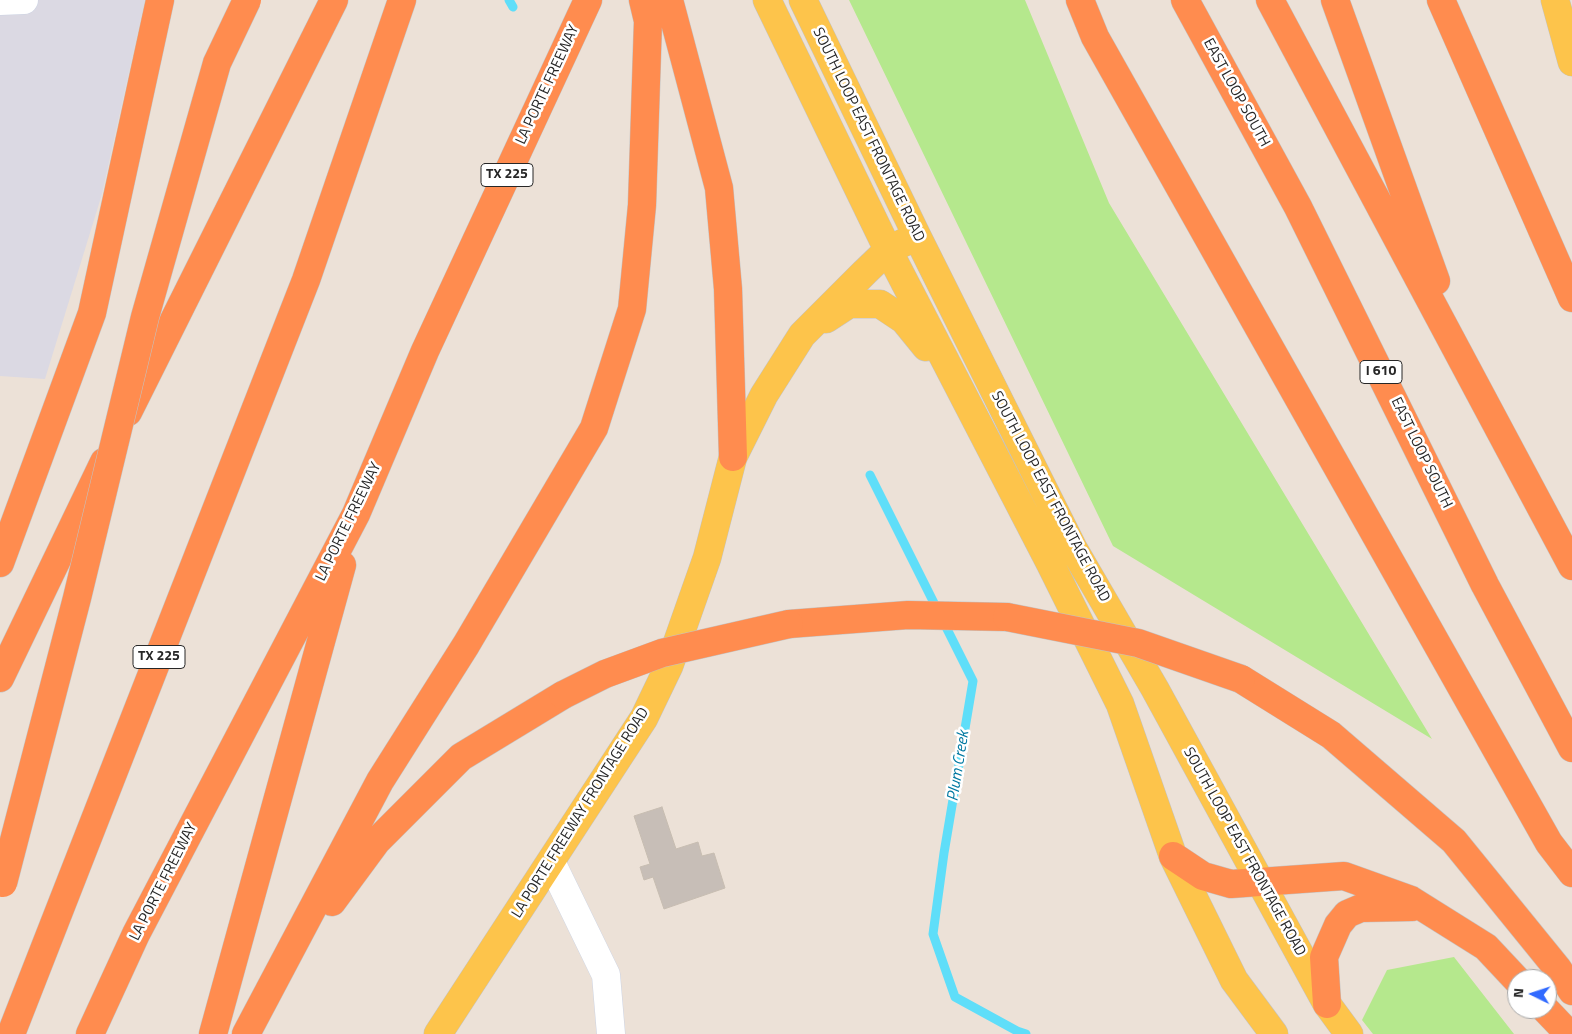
<!DOCTYPE html>
<style>
body{margin:0}
#map{position:relative;width:1572px;height:1034px;overflow:hidden;background:#ece1d7;font-family:"Titillium Web",sans-serif}
canvas{display:block}
.north{position:absolute;left:1507px;top:969px;width:50px;height:50px;box-sizing:border-box;background:#fff;border:1px solid #a9a9a9;border-radius:50%;rotate:274deg;font-size:14px;font-weight:700;line-height:20px;text-align:center;color:#272727}
.north::after{content:'';display:block;margin:auto;width:18px;height:22px;background:#316aff;clip-path:polygon(50% 0,100% 100%,50% 72%,0 100%)}
</style>
<div id="map">
<canvas width="1572" height="1034"></canvas>
<div class="north">N</div>
</div>
<script>
const ctx = document.querySelector('canvas').getContext('2d');
ctx.lineJoin = 'round';
function paint(path, color) {
  ctx.fillStyle = color;
  ctx.fill(path, 'evenodd');
}
function shape(rows) {
  const path = new Path2D();
  for (const r of rows) {
    path.moveTo(r[0], r[1]);
    for (let i = 2; i < r.length; i += 2) path.lineTo(r[i], r[i + 1]);
  }
  return path;
}
function strokePath(path, color, width, dash) {
  ctx.strokeStyle = color;
  ctx.lineWidth = width;
  ctx.lineCap = dash ? 'butt' : 'round';
  ctx.setLineDash(dash || []);
  ctx.stroke(path);
}
function write(font, color, halo, rows, align = 'center') {
  ctx.font = font + ' "Titillium Web",sans-serif';
  ctx.lineWidth = 5;
  ctx.setLineDash([]);
  ctx.textBaseline = 'middle';
  ctx.strokeStyle = halo;
  ctx.fillStyle = color;
  for (const [text, x, y, turn = 0] of rows) {
    ctx.save();
    ctx.translate(x, y);
    ctx.rotate((+turn || 0) * Math.PI / 180);
    ctx.textAlign = isNaN(turn) ? turn : align;
    if (halo) ctx.strokeText(text, 0, 0);
    ctx.fillText(text, 0, 0);
    ctx.restore();
  }
}
paint(shape([
 [0,0,145,0,102,194,45,379,0,376]
]), '#dbd9e3');
paint(shape([
 [849,0,1025,0,1109,203,1432,739,1113,546],
 [1454,957,1514,1034,1373,1034,1362,1020,1387,970]
]), '#b5e88d');
strokePath(shape([
 [509,0,513,7],
 [870,475,973,681,944,853,933,934,955,997,1017,1031,1026,1034]
]), '#5fdef9', 9);
const building = shape([
 [662,807,676,849,698,842,702,856,714,853,725,888,664,909,653,877,644,880,640,867,650,864,634,816,662,807]
]);
paint(building, '#c7beb7');
strokePath(building, '#c7bdb1', 1);
const minor = shape([
 [0,1,24,0],
 [551,862,606,975,611,1034]
]);
const major = shape([
 [767,0,888,250,1050,563,1120,704,1173,856,1234,980,1274,1034],
 [803,0,917,236,1073,548,1155,689,1327,1004,1349,1034],
 [1555,0,1572,62],
 [826,319,849,304,880,304,904,320,926,347],
 [438,1034,644,718,669,666,707,558,733,457,764,395,802,335,865,272,888,250,905,242]
]);
const highway = shape([
 [669,0,719,188,728,289,733,457],
 [1080,0,1095,37,1549,843,1572,873],
 [1185,0,1298,207,1485,585,1572,748],
 [1270,0,1572,566],
 [1335,0,1436,281],
 [1441,0,1572,298],
 [128,412,334,0],
 [0,563,92,313,160,0],
 [789,624,908,615,1007,617],
 [0,678,104,462],
 [1241,679,1331,735,1454,841,1558,969,1572,991],
 [1173,856,1203,876,1231,884,1344,876,1411,900,1486,947,1517,980],
 [332,902,377,841,461,757,563,695],
 [1327,1004,1324,957,1338,925,1347,914,1361,908,1412,907],
 [1545,1009,1569,1034],
 [11,1034,306,280,402,0],
 [90,1034,136,934,356,514,425,351,588,0],
 [213,1034,342,565],
 [246,1034,380,781,466,645,594,428,632,309,642,205,648,21,643,0]
]);
strokePath(minor, '#ccd3e3', 29);
strokePath(major, '#c3c3c3', 29);
strokePath(highway, '#c3c3c3', 29);
strokePath(minor, '#fff', 28);
strokePath(major, '#fdc44b', 28);
strokePath(highway, '#ff8c4f', 28);
const highwayBridge = shape([
 [1007,617,1138,643,1241,679],
 [563,695,605,674,662,653,789,624],
 [3,883,77,598,145,317,217,63,247,0]
]);
strokePath(highwayBridge, '#c3c3c3', 29, []);
strokePath(highwayBridge, '#ff8c4f', 28);
for (const [x, y, w] of [
 [507,175,52],
 [1381,372,42],
 [159,657,52]
]) {
  const box = new Path2D();
  box.roundRect(x - w / 2, y - 11.5, w, 23, 4);
  ctx.fillStyle = '#fff';
  ctx.fill(box);
  strokePath(box, '#272727', 1);
}
write('bold 14px', '#272727', null, [
 ["TX 225",507,175],
 ["I 610",1381,372],
 ["TX 225",159,657]
]);
write('15px', '#272727', '#fff', [
 ["LA PORTE FREEWAY",548,85,-65],
 ["EAST LOOP SOUTH",1236,93,61],
 ["SOUTH LOOP EAST FRONTAGE ROAD",868,135,64],
 ["EAST LOOP SOUTH",1421,453,64],
 ["SOUTH LOOP EAST FRONTAGE ROAD",1050,497,62],
 ["LA PORTE FREEWAY",349,522,-64],
 ["LA PORTE FREEWAY FRONTAGE ROAD",581,813,-58],
 ["SOUTH LOOP EAST FRONTAGE ROAD",1244,852,61],
 ["LA PORTE FREEWAY",164,882,-63]
]);
write('italic 16px', '#0179a2', '#fff', [
 ["Plum Creek",959,766,-81]
]);
</script>
